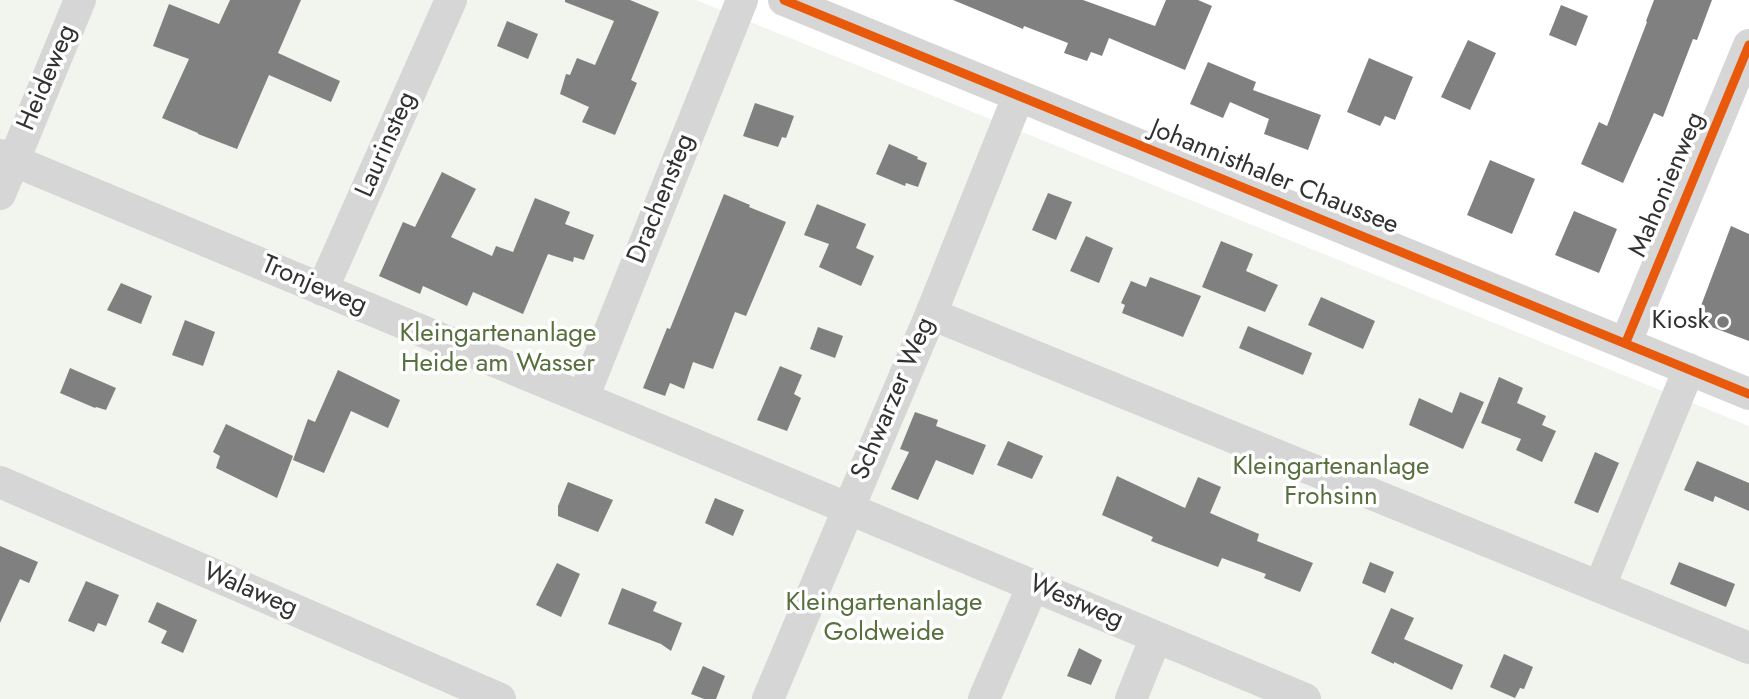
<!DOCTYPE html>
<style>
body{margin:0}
canvas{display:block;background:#fff}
</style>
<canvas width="1749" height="699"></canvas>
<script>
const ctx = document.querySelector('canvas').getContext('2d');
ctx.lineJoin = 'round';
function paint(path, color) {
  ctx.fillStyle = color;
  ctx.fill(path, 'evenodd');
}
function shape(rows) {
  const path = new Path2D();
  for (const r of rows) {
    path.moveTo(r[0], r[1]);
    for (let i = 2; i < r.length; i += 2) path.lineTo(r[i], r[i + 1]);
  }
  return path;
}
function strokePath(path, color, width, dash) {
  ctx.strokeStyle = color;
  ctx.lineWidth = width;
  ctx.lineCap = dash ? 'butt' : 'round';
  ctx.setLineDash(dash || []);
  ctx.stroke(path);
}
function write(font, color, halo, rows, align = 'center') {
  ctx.font = font + ' Jost,sans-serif';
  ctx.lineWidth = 7;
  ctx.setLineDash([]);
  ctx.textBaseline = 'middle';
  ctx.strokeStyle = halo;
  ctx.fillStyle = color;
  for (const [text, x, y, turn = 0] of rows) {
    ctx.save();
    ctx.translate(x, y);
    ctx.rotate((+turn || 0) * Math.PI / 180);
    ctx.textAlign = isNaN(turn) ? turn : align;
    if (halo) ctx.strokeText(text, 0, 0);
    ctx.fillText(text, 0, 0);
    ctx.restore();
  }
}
paint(shape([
 [0,0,696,0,1749,426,1749,699,0,699]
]), '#f1f5ed');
paint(shape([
 [230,0,301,0,278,53,340,81,331,102,269,75,237,149,198,134,198,133,162,118,189,59,153,46,169,4,219,24],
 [565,0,630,0,659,12,631,80,637,83,615,135,582,122,589,107,560,94,566,74,570,75,577,58,595,65,614,21,565,2],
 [953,0,1083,0,1155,26,1166,0,1198,0,1212,6,1185,70,1109,38,1102,56,1091,52,1087,61,1064,53,1068,43,1024,26,1023,29],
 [1654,0,1712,0,1697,40,1693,39,1663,117,1654,113,1623,183,1581,164,1599,122,1607,126,1647,22,1646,21],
 [1561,5,1588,16,1576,46,1549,35],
 [507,21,538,34,528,59,497,46],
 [1468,40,1496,53,1470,110,1441,97],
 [1369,58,1413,77,1395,120,1385,116,1380,126,1347,112],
 [1208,62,1256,82,1253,90,1321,115,1308,150,1264,134,1269,119,1230,102,1223,118,1190,104],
 [755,103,794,116,786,138,782,137,778,147,743,136],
 [889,144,918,157,917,159,927,163,918,187,906,183,905,186,876,174],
 [1490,160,1535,179,1512,234,1467,215],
 [442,172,476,189,451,237,492,256,496,246,513,252,535,198,570,212,565,224,594,235,584,260,574,257,573,262,548,254,523,314,473,292,467,306,423,286,420,294,379,276,403,222,415,227],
 [1048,193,1072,202,1056,240,1032,230],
 [724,194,750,205,749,207,786,222,746,316,735,312,713,369,693,362,684,389,670,383,665,396,643,388,667,328,670,329],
 [817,204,866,224,856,248,874,256,861,286,819,267,829,244,804,235],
 [1574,211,1617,229,1599,273,1555,255],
 [1731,226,1749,234,1749,341,1706,325,1710,315,1699,311],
 [1086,236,1113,248,1099,283,1070,271],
 [1221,241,1253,254,1246,271,1278,285,1265,312,1202,287],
 [1150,277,1201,296,1183,337,1122,313,1125,305,1121,303,1131,281,1146,287],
 [121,283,152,296,141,324,107,310],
 [1321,297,1375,321,1363,349,1308,325],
 [185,320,215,332,203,366,172,355],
 [1248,326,1312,353,1303,375,1239,348],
 [818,327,843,336,835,358,810,349],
 [780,366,802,375,794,394,801,398,787,431,757,420],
 [70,368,116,388,106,410,96,407,95,408,60,393],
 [338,370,400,400,388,428,351,411,324,473,293,460,308,419,315,422],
 [1499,377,1523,388,1517,403,1546,416,1542,425,1556,431,1542,462,1516,450,1521,439,1481,423],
 [1460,392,1484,402,1463,449,1409,425,1419,398,1452,413],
 [915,412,938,420,936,426,986,445,973,475,936,460,918,500,891,489,909,452,900,449],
 [226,424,293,456,277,498,216,468,220,456,213,452],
 [1008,441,1043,456,1032,479,997,465],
 [1595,452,1619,463,1598,513,1574,503],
 [1697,461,1749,483,1749,511,1715,496,1713,502,1684,490],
 [1117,476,1185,508,1198,477,1221,487,1210,513,1259,534,1257,541,1313,563,1300,592,1264,578,1266,574,1222,558,1218,567,1151,541,1153,537,1102,515],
 [568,482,613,500,598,532,558,516,558,506],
 [715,498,744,510,733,536,705,523],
 [0,546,38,562,29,583,20,579,0,623],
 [1370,562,1394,572,1385,593,1362,583],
 [1679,562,1735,584,1726,607,1670,584],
 [557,563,580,574,561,617,536,605],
 [86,581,119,595,106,626,98,623,94,632,68,621],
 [622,588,657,602,653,611,682,623,671,651,661,644,608,624],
 [157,602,197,620,183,653,161,643,167,631,148,622],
 [1391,608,1414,618,1404,639,1463,665,1452,690,1394,662,1394,664,1371,653],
 [1079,648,1102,660,1091,685,1067,676],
 [1504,654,1533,667,1524,689,1520,688,1515,698,1490,687],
 [703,666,725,676,716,699,704,699,691,694]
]), '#808080');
strokePath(shape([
 [784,0,1749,394],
 [0,155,1305,699],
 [0,194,80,0],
 [322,290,451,0],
 [931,314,1749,648],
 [1626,342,1749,45],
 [583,398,742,0],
 [0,482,500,699],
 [1600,586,1689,369],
 [768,699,931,314,1018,97],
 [984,699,1033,585],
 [1131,699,1156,637]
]), '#d6d6d6', 32);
strokePath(shape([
 [784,0,1749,394],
 [1626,342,1749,45]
]), '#e8590c', 9);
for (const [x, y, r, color] of [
 [1723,322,7,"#7a7a7a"]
]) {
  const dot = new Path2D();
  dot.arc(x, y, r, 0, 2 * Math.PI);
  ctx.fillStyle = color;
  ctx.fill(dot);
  strokePath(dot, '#fff', 2.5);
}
write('26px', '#323232', '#fff', [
 ["Heideweg",48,78,-67],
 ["Laurinsteg",387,145,-66],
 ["Johannisthaler Chaussee",1274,178,22],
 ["Mahonienweg",1668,185,-67],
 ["Drachensteg",662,199,-68],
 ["Tronjeweg",314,286,23],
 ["Schwarzer Weg",894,399,-67],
 ["Walaweg",250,591,23],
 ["Westweg",1076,603,23]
]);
write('26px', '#323232', '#fff', [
 ["Kiosk",1709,322]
], 'right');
write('26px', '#57703e', '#fff', [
 ["Kleingartenanlage",498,335],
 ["Heide am Wasser",498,365],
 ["Kleingartenanlage",1331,468],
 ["Frohsinn",1331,498],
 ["Kleingartenanlage",884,604],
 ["Goldweide",884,634]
]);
</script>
